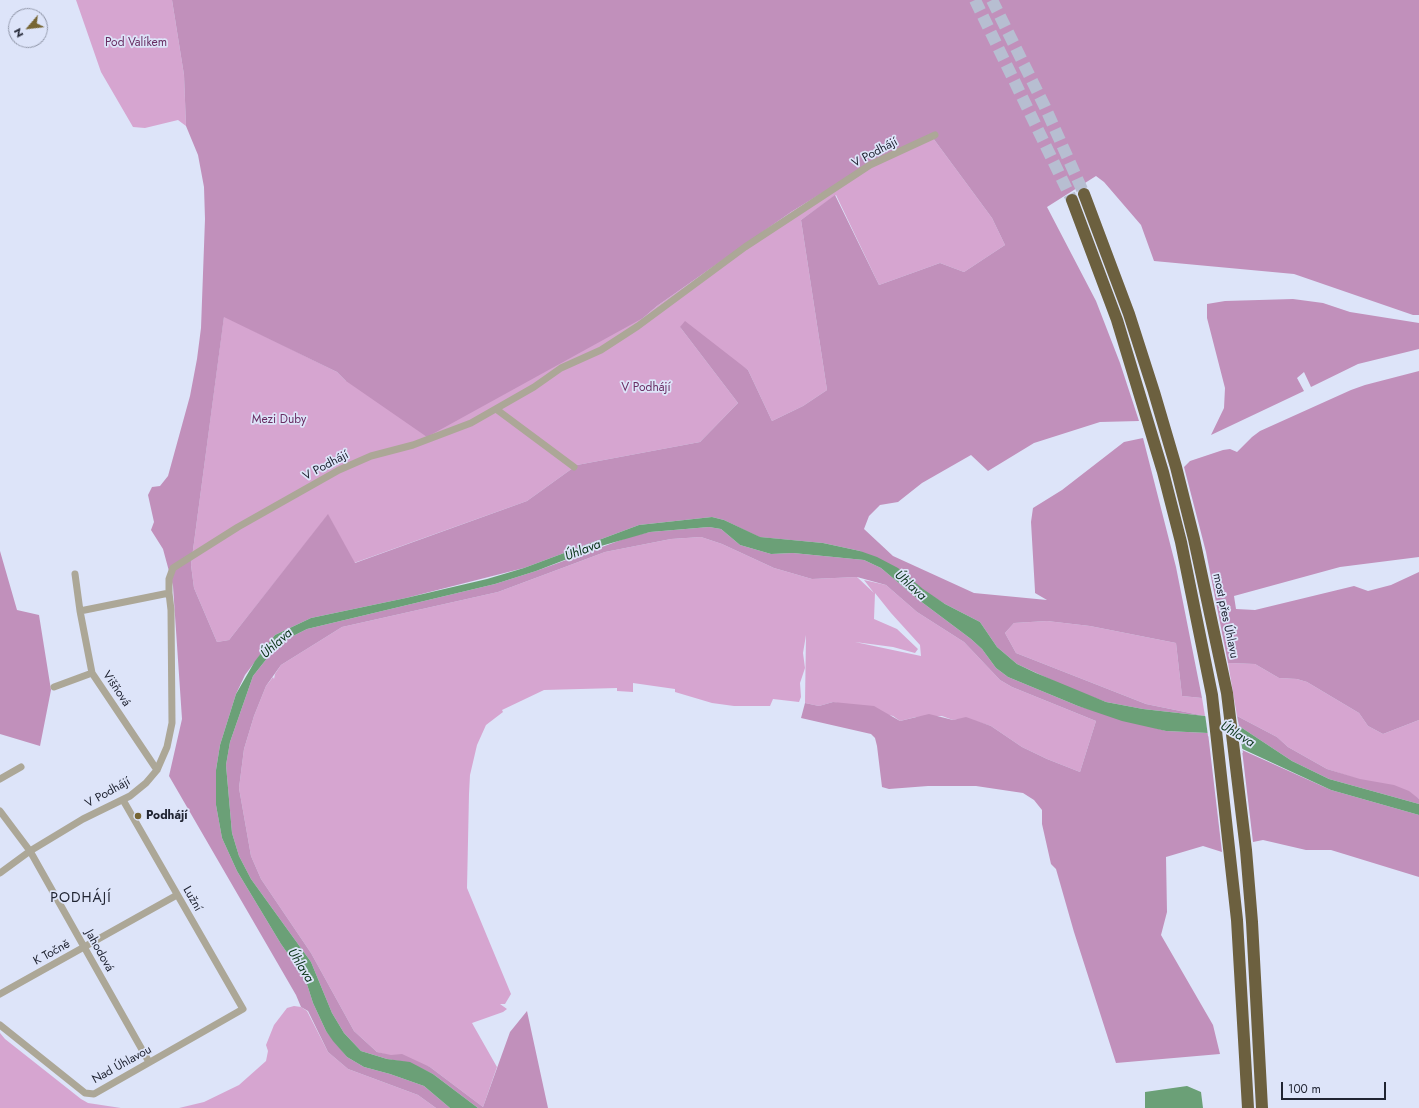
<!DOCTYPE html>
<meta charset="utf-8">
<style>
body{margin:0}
#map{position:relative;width:1419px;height:1108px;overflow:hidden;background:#dde4f9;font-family:Jost,sans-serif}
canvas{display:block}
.north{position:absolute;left:8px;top:8px;width:40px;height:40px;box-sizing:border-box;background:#dde4f9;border:1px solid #9197a9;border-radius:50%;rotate:242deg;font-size:11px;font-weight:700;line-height:16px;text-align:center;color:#202432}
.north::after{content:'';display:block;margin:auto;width:14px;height:18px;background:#766533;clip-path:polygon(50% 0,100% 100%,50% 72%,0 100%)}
.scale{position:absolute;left:1281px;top:1082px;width:105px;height:18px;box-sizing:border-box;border:2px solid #202432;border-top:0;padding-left:5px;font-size:12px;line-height:14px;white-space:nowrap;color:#202432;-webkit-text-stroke:3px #dde4f9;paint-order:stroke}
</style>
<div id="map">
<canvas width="1419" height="1108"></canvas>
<div class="north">N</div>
<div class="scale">100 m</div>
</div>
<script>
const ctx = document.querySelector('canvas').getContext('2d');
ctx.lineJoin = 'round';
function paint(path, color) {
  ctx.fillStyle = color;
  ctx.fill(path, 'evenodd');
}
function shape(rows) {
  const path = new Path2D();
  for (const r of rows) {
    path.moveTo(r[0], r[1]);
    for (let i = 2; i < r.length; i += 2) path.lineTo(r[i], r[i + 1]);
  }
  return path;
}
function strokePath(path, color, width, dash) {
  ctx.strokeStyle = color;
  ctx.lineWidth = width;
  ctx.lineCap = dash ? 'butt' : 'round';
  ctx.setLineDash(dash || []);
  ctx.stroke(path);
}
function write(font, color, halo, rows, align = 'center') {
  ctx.font = font + ' Jost,sans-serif';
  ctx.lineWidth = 3.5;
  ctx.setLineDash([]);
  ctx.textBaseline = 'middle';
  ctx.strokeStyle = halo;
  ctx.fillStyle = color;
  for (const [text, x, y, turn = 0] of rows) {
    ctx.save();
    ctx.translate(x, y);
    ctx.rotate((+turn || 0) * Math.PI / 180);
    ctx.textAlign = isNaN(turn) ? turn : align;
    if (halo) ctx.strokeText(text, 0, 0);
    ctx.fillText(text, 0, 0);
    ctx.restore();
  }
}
paint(shape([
 [76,0,172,0,184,75,186,126,178,120,145,128,133,127,101,72],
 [930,134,992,218,1005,245,964,272,940,263,879,285,836,195,801,220,827,390,803,406,772,421,748,370,680,327,738,403,700,442,577,465,527,501,354,563,328,515,229,640,217,642,194,588,191,565,224,316,337,372,346,381,643,318,657,306,791,212,853,174],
 [701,537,722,544,774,568,812,579,857,577,874,593,864,580,886,585,917,612,964,642,1000,680,1012,687,1096,721,1080,772,1047,759,1022,747,991,726,966,718,953,720,942,716,916,717,900,721,893,716,833,702,819,706,805,703,806,635,803,653,805,668,800,683,801,697,799,702,773,699,770,706,734,706,712,703,675,692,675,689,633,683,633,692,617,691,617,688,544,690,502,710,503,712,486,725,477,745,470,775,469,794,467,888,511,994,505,1004,500,1004,507,1009,503,1012,472,1023,497,1067,483,1107,430,1067,377,1052,354,1031,311,953,261,879,251,856,239,788,244,749,254,716,266,686,273,677,274,679,275,674,281,665,342,627,498,592,605,552,671,539],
 [875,593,891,613,920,645,921,656,855,642,893,647,915,653,918,649,897,629,874,619],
 [1047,621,1090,626,1176,643,1182,696,1202,698,1205,716,1146,704,1016,653,1005,633,1014,623],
 [1228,663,1255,664,1279,678,1297,679,1307,682,1359,713,1368,726,1383,734,1419,720,1419,799,1327,769,1288,747,1277,737,1237,716],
 [294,1006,301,1007,307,1011,328,1052,348,1069,418,1095,436,1108,179,1108,204,1102,239,1085,266,1061,268,1051,266,1045,274,1025,287,1008],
 [0,1033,5,1039,81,1099,88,1103,121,1108,0,1108]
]), '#d6a5d0');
paint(shape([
 [172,0,1419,0,1419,315,1413,315,1294,274,1154,261,1141,225,1104,182,1096,176,1047,207,1096,301,1120,363,1139,421,1100,422,1034,443,988,471,971,455,922,483,898,502,880,505,869,516,864,529,893,556,974,593,1047,600,1035,593,1035,591,1031,522,1033,508,1062,490,1124,442,1143,438,1176,567,1202,698,1182,696,1176,643,1090,626,1047,621,1014,623,1005,633,1016,653,1146,704,1205,716,1143,709,1106,702,1071,689,1017,664,997,647,980,622,945,604,860,551,823,543,759,537,724,520,712,517,639,525,524,568,406,598,311,618,275,635,245,675,236,694,220,745,216,770,216,805,222,838,237,871,281,944,305,978,313,1003,326,1031,347,1057,364,1067,390,1074,424,1086,450,1108,436,1108,418,1095,348,1069,328,1052,308,1011,301,1007,296,995,169,776,182,719,173,586,163,549,151,530,154,522,148,495,152,487,160,486,168,476,190,396,197,359,201,328,205,219,204,187,198,155,186,126,184,75],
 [930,134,992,218,1005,245,964,272,940,263,879,285,835,195,801,220,827,390,803,406,772,421,748,370,685,321,680,327,738,403,700,442,577,465,527,501,355,563,328,514,229,640,217,642,194,588,191,565,224,317,337,372,346,381,427,437,643,318,657,306,791,212,853,174],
 [1293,299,1323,303,1350,312,1419,323,1419,349,1358,364,1311,387,1304,372,1297,378,1304,391,1211,435,1224,408,1225,388,1207,318,1207,304,1225,301],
 [1419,371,1419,557,1340,567,1234,596,1236,609,1255,610,1354,586,1368,591,1391,585,1419,572,1419,720,1383,734,1368,726,1359,713,1307,682,1297,679,1279,678,1255,664,1228,663,1206,552,1184,467,1190,461,1223,450,1230,449,1237,452,1252,437,1260,431,1351,390,1365,385],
 [709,527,721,529,740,545,771,554,793,553,864,560,881,568,919,600,971,639,982,649,996,668,1008,677,1078,706,1166,731,1208,733,1222,852,1203,846,1166,857,1167,912,1161,935,1213,1025,1220,1054,1116,1063,1074,932,1056,869,1051,864,1042,824,1042,810,1034,800,1023,793,976,786,928,786,889,789,882,787,877,746,875,738,871,734,801,718,805,703,819,706,833,702,874,706,900,721,929,714,953,720,966,717,991,726,1022,747,1047,759,1080,772,1096,721,1012,687,1000,680,964,642,917,612,886,585,857,577,812,579,774,568,722,544,701,537,671,539,605,552,498,592,342,627,281,665,266,686,254,716,244,749,239,788,251,856,261,879,311,953,354,1031,377,1052,391,1055,402,1054,430,1067,483,1107,510,1032,527,1011,548,1108,478,1108,433,1074,410,1063,387,1059,361,1051,344,1033,332,1013,311,962,251,879,239,856,232,833,226,765,230,742,253,676,272,652,289,638,307,629,495,584,536,571,632,536,650,532],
 [0,551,17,610,39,615,51,690,40,746,0,734],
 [1237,716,1277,737,1288,747,1327,769,1360,779,1394,785,1409,791,1419,799,1419,804,1329,779,1292,761,1239,726],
 [1242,750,1331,790,1419,815,1419,877,1331,850,1306,850,1263,840,1253,842]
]), '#c190bb');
paint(shape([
 [712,517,724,520,760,537,823,543,860,551,877,557,898,568,923,589,945,604,980,622,997,647,1017,664,1036,673,1106,702,1143,709,1205,716,1239,726,1292,761,1329,779,1419,804,1419,815,1331,790,1208,733,1166,731,1122,721,1078,706,1008,677,996,668,982,649,971,639,919,600,881,568,864,560,793,553,771,554,740,545,721,529,709,527,650,532,601,546,536,571,495,584,307,629,289,638,272,652,253,676,230,742,226,765,232,833,239,856,251,879,311,962,332,1013,344,1033,361,1051,387,1059,410,1062,433,1074,478,1108,450,1108,424,1086,390,1074,364,1067,347,1057,333,1041,326,1031,313,1003,305,978,281,944,237,871,222,838,216,805,216,770,220,745,236,694,255,661,275,635,311,618,406,598,487,579,524,568,639,525],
 [1187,1086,1201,1092,1203,1108,1145,1108,1145,1092]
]), '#6ba077');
paint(shape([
 [1205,714,1238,724,1243,753,1208,736]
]), '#dde4f9');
strokePath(shape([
 [975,0,1072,200],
 [992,0,1045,107,1084,194]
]), '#b7bed1', 12, [12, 6]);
strokePath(shape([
 [496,409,574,467],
 [75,574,80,611,92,673,157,770],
 [80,611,169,593],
 [54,687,92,673],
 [0,779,21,767],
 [0,811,30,851,149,1062],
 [0,873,30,851,83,819,130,796,146,783,157,770,167,747,172,723,171,610,169,593,169,579,173,568,238,527,339,470,371,456,413,445,471,423,534,387,561,368,601,350,638,326,745,247,870,165,935,135],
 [0,994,177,895],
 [0,1025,85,1093,94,1094,243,1009,123,800]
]), '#aca797', 7);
strokePath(shape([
 [1084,194,1129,314,1154,392,1176,467,1194,539,1227,693,1246,850,1252,922,1262,1108],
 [1072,200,1117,320,1163,472,1181,542,1212,695,1237,920,1248,1108]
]), '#6c603f', 12);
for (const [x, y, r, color] of [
 [138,816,4,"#766533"]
]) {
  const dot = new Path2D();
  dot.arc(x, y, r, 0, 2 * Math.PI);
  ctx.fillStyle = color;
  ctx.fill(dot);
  strokePath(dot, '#dde4f9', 1.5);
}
write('12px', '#692e63', '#dde4f9', [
 ["Pod Valíkem",136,43],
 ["V Podhájí",646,388],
 ["Mezi Duby",279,420]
]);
write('12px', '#202432', '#dde4f9', [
 ["V Podhájí",875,153,-28],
 ["V Podhájí",326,466,-28],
 ["most přes Úhlavu",1225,616,78],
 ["Višňová",116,689,56],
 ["V Podhájí",108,793,-29],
 ["Lužní",192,899,60],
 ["Jahodová",99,951,61],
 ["K Točně",52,953,-29],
 ["Nad Úhlavou",122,1065,-29]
]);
write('bold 12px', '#202432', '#dde4f9', [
 ["Podhájí",146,816]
], 'left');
write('italic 13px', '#093317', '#dde4f9', [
 ["Úhlava",583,551,-21],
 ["Úhlava",910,586,42],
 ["Úhlava",277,644,-42],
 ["Úhlava",1237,735,31],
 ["Úhlava",300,966,58]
]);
ctx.letterSpacing = '1px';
write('14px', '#202432', '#dde4f9', [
 ["PODHÁJÍ",81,899]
]);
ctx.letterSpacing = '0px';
</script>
